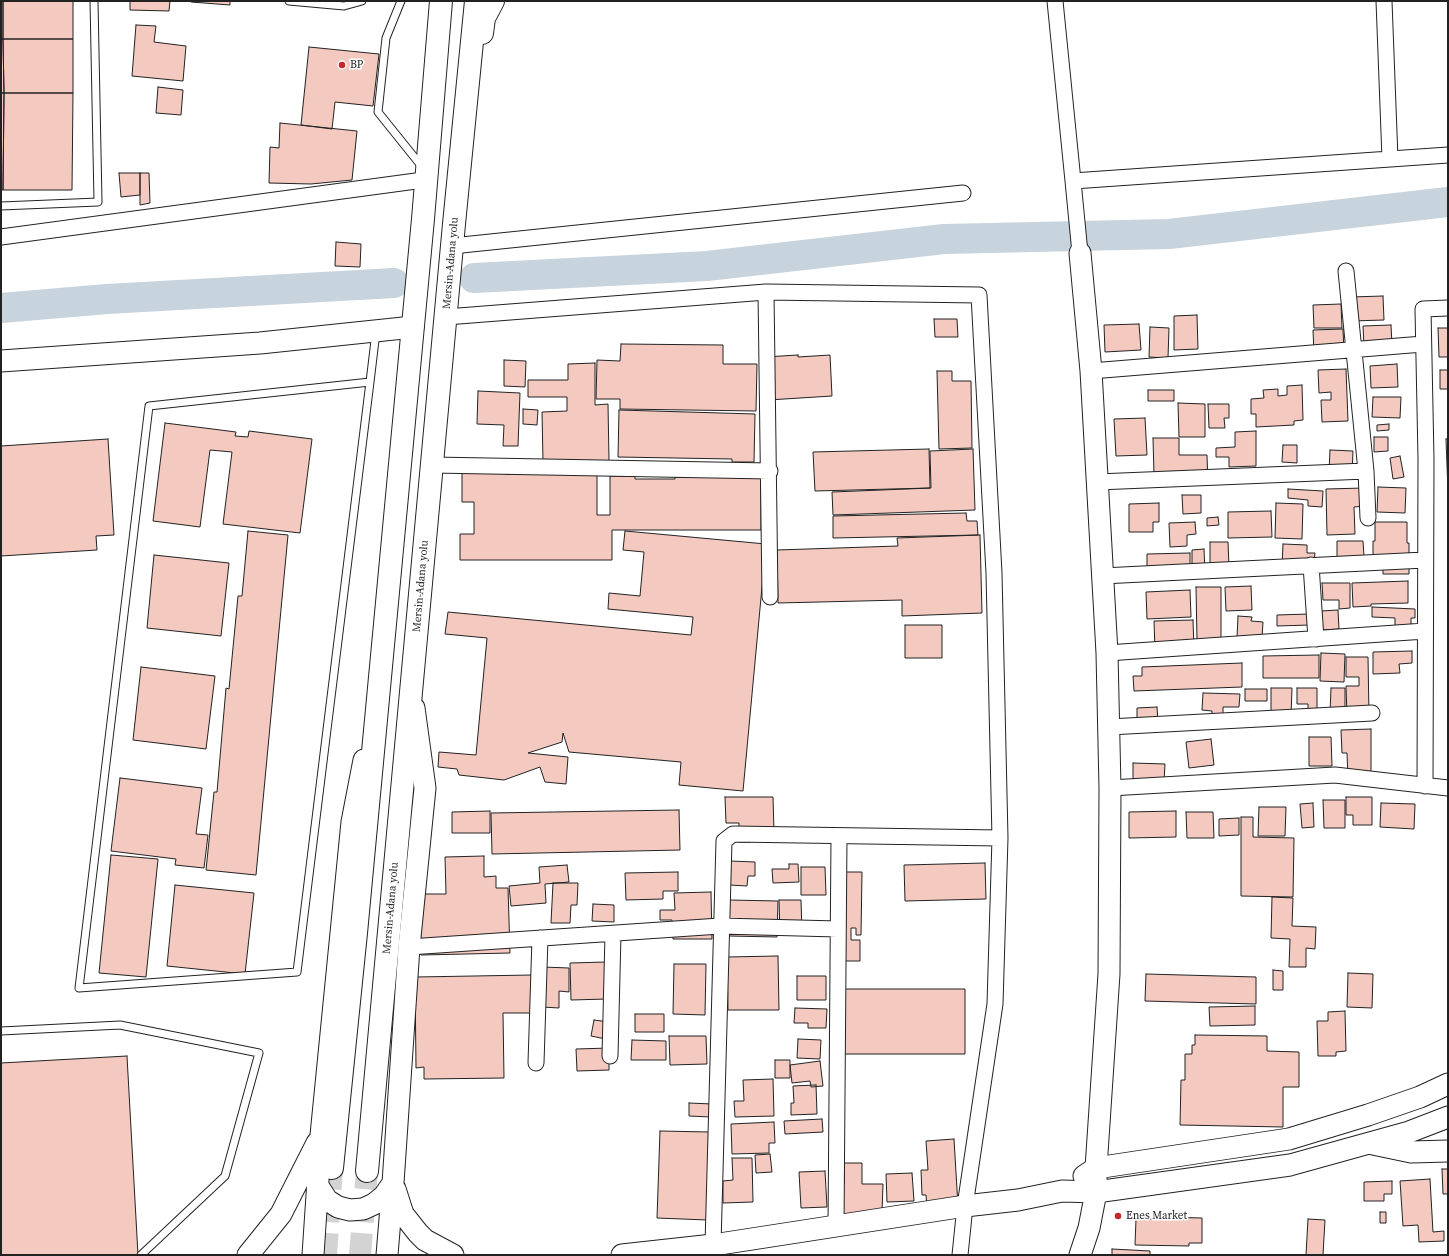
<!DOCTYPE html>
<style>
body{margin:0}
#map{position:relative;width:1449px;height:1256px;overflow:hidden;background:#fff;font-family:"Source Serif 4",serif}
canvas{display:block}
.frame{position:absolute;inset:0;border:2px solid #222;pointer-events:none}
</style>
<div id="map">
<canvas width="1449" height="1256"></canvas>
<div class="frame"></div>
</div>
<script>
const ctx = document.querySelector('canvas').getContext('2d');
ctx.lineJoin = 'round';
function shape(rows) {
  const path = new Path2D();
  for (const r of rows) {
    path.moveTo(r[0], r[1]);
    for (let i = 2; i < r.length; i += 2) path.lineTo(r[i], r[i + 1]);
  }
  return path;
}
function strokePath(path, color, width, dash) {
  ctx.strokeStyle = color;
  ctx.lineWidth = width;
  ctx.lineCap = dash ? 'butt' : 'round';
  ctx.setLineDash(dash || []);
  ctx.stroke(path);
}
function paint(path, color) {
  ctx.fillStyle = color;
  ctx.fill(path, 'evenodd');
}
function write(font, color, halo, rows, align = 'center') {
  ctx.font = font + ' "Source Serif 4",serif';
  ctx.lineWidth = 3;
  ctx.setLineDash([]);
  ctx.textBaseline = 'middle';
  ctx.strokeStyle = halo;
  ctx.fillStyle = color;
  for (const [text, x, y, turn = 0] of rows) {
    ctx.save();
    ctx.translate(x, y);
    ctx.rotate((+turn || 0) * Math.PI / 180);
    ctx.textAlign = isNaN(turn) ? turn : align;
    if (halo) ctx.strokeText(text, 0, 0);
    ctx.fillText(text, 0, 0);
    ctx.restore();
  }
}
strokePath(shape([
 [474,278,707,266,944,239,1169,234,1448,202],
 [1,308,107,299,394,283]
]), '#c7d3dd', 30);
const building = shape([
 [1,1,3,1,3,39,1,39,1,1],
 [3,1,73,1,73,39,3,39,3,1],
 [130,1,170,1,169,11,130,10,130,1],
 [191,1,230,1,230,5,191,2,191,1],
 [136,25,156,26,154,42,186,46,183,81,132,76,136,25],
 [1,39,3,39,4,93,1,93,1,39],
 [3,39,73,39,73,93,4,93,3,39],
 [309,47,379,54,373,106,335,102,332,129,301,125,309,47],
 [158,87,183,90,181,115,156,113,158,87],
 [1,93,4,93,3,190,1,190,1,93],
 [4,93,73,93,72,190,3,190,4,93],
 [280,123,357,131,352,180,311,184,269,183,270,147,279,148,280,123],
 [119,173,140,173,140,195,121,197,119,173],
 [140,173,149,173,150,203,140,205,140,173],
 [336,242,361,244,360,267,335,266,336,242],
 [1383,296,1384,320,1351,321,1351,297,1383,296],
 [1341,304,1342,328,1314,328,1313,305,1341,304],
 [1197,315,1198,349,1174,350,1174,316,1197,315],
 [934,319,957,319,958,337,935,337,934,319],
 [1139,324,1141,350,1105,352,1104,325,1139,324],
 [1391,325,1392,345,1364,346,1363,326,1391,325],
 [1150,327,1169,328,1168,358,1149,357,1150,327],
 [1438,328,1448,328,1448,357,1439,357,1438,328],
 [1343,329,1344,352,1314,354,1313,330,1343,329],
 [621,344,723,345,723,364,757,364,756,411,620,409,620,399,596,399,597,360,620,361,621,344],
 [798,355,798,357,830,355,832,396,768,400,765,357,798,355],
 [504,360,526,361,525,387,504,386,504,360],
 [595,363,595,405,608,404,609,461,543,462,542,412,567,411,567,397,528,397,528,380,568,380,568,364,595,363],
 [1397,364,1398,387,1371,388,1370,366,1397,364],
 [1346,369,1348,421,1322,422,1321,400,1331,400,1331,392,1319,393,1318,370,1346,369],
 [1440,370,1448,370,1448,389,1440,389,1440,370],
 [937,371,952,371,952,381,971,381,972,448,939,449,937,371],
 [1302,385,1303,420,1294,421,1294,425,1256,427,1256,414,1251,414,1251,399,1264,398,1263,390,1278,389,1278,396,1287,395,1287,386,1302,385],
 [1148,390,1174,390,1174,401,1148,401,1148,390],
 [478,391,520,393,518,446,503,446,504,425,477,424,478,391],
 [1373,397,1401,397,1400,418,1372,417,1373,397],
 [1178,403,1205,404,1205,437,1179,437,1178,403],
 [1208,404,1229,404,1229,418,1224,418,1225,428,1209,428,1208,404],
 [523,409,538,410,537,425,523,424,523,409],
 [619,410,755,414,754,462,732,462,732,459,618,457,619,410],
 [1145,418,1147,455,1116,456,1114,419,1145,418],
 [165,423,236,432,235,436,248,437,249,431,312,439,300,533,223,524,232,452,210,450,200,527,153,521,165,423],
 [1389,424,1389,430,1377,431,1377,425,1389,424],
 [1256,431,1256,466,1229,467,1229,457,1216,457,1216,448,1235,447,1235,432,1256,431],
 [1374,437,1388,437,1388,451,1374,452,1374,437],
 [1153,438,1179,438,1179,455,1207,455,1208,485,1154,475,1153,438],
 [108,439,114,535,96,536,97,550,1,556,1,446,108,439],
 [1446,439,1448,439,1448,492,1446,439],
 [1283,445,1297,445,1297,463,1282,462,1283,445],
 [929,449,930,488,815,491,813,452,929,449],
 [973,449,975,510,833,515,832,492,931,488,930,451,973,449],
 [1330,450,1353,451,1352,473,1329,472,1330,450],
 [1400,456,1404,477,1393,479,1390,458,1400,456],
 [462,471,505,471,505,474,597,474,597,515,610,515,610,476,635,476,635,479,675,479,675,477,761,477,761,530,612,530,612,560,460,560,460,534,474,534,474,502,462,502,462,471],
 [1378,487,1406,488,1405,513,1377,512,1378,487],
 [1364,488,1364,506,1354,507,1355,534,1327,535,1326,489,1364,488],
 [1288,489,1323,491,1322,507,1308,506,1308,500,1288,498,1288,489],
 [1182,495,1201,495,1201,513,1183,514,1182,495],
 [1159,503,1159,522,1153,522,1153,532,1129,532,1129,504,1159,503],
 [1276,503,1303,504,1302,539,1275,538,1276,503],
 [1271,511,1272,537,1228,538,1228,512,1271,511],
 [966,513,967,521,977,521,978,535,833,538,833,516,966,513],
 [1218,517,1219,525,1207,526,1207,518,1218,517],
 [1195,522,1196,534,1187,535,1187,546,1170,547,1169,523,1195,522],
 [1375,522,1407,522,1407,543,1409,543,1409,574,1383,574,1383,562,1337,566,1337,541,1363,541,1364,556,1373,556,1373,541,1375,541,1375,522],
 [248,531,288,535,256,875,206,870,214,792,217,792,226,688,229,689,238,596,242,596,248,531],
 [625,531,766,544,743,791,679,785,681,762,569,752,563,733,562,742,528,753,568,757,566,784,545,782,540,767,504,780,459,775,457,769,438,767,439,752,476,755,487,638,445,634,448,612,691,635,693,617,608,609,609,593,640,596,644,552,623,550,625,531],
 [980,535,982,613,902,616,902,600,778,603,777,550,898,546,897,538,980,535],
 [1210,542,1228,542,1229,567,1210,568,1210,542],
 [1283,544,1307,545,1307,553,1315,553,1314,561,1282,567,1283,544],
 [1204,549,1205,572,1192,572,1192,550,1204,549],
 [1190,553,1190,577,1147,578,1147,554,1190,553],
 [154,555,229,563,221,636,147,628,154,555],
 [1408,581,1408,603,1371,604,1371,606,1353,607,1352,583,1408,581],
 [1322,583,1350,583,1350,608,1339,609,1339,600,1323,600,1322,583],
 [1251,586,1252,610,1226,611,1225,587,1251,586],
 [1196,587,1221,587,1221,639,1197,640,1196,587],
 [1190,590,1191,617,1147,619,1146,592,1190,590],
 [1372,607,1415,609,1415,618,1411,618,1411,631,1395,630,1395,618,1372,617,1372,607],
 [1338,610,1339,629,1322,630,1321,611,1338,610],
 [1309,614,1310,625,1277,626,1277,615,1309,614],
 [1238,616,1252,617,1251,621,1263,622,1262,638,1237,637,1238,616],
 [1193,620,1194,650,1155,650,1154,621,1193,620],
 [905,625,942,625,942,658,905,658,905,625],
 [1412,651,1412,663,1399,664,1400,673,1373,674,1373,652,1412,651],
 [1321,653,1345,654,1344,682,1320,681,1321,653],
 [1319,655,1319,678,1263,678,1263,656,1319,655],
 [1346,657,1368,657,1369,715,1347,716,1346,686,1359,686,1359,677,1346,677,1346,657],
 [1242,663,1242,687,1134,691,1133,676,1142,676,1142,667,1242,663],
 [141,667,215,676,206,749,133,740,141,667],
 [1271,688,1292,688,1291,717,1271,717,1271,688],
 [1297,688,1317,688,1317,716,1308,716,1308,704,1297,704,1297,688],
 [1331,688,1345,688,1345,714,1330,713,1331,688],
 [1245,689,1267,689,1267,701,1245,701,1245,689],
 [1203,693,1240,694,1239,707,1223,707,1223,723,1212,722,1212,711,1202,710,1203,693],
 [1157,707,1158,722,1137,722,1137,708,1157,707],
 [1371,729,1371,778,1348,779,1347,753,1342,753,1341,730,1371,729],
 [1309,737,1331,737,1332,766,1309,766,1309,737],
 [1211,739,1214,765,1189,768,1186,742,1211,739],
 [1133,763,1165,764,1164,782,1133,782,1133,763],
 [120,778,202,788,196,834,208,835,204,868,175,865,176,859,111,851,120,778],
 [725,797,773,797,774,832,751,832,751,842,739,842,739,823,726,823,725,797],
 [1346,797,1372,797,1372,825,1353,825,1353,815,1346,815,1346,797],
 [1323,800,1345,800,1345,828,1324,828,1323,800],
 [1313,803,1314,827,1302,828,1300,804,1313,803],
 [1381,803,1415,804,1414,829,1380,827,1381,803],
 [1259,807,1286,807,1285,836,1258,836,1259,807],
 [679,810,680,850,492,854,491,813,679,810],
 [490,811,490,833,452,833,452,812,490,811],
 [1176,811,1176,837,1129,838,1129,812,1176,811],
 [1186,812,1213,812,1214,838,1187,838,1186,812],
 [1241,817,1253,817,1253,837,1294,838,1293,897,1241,896,1241,817],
 [1239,818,1239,835,1219,836,1219,819,1239,818],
 [111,855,158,859,146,977,99,973,111,855],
 [484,856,484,877,496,876,496,888,508,888,510,953,421,955,420,894,446,894,445,857,484,856],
 [730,861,755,862,755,876,748,876,747,886,729,885,730,861],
 [985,863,986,899,905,901,904,865,985,863],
 [789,864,798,864,799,882,773,883,772,869,789,869,789,864],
 [567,865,569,882,545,884,546,903,511,906,509,886,540,883,539,867,567,865],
 [801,867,825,867,826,895,801,895,801,867],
 [678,872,678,891,663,891,663,899,626,900,625,873,678,872],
 [845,872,862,872,861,935,856,935,856,928,851,928,851,940,860,940,860,961,844,961,845,872],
 [553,883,578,883,577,905,571,905,570,923,551,923,553,883],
 [175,885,254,893,245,974,167,966,175,885],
 [711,892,712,939,673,939,672,920,660,920,660,910,675,910,674,893,711,892],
 [1272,897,1293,898,1292,926,1316,927,1315,949,1306,948,1306,967,1289,967,1290,939,1271,938,1272,897],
 [729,900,778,901,777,937,729,936,729,900],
 [779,900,801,900,802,933,780,934,779,900],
 [593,904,614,905,614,922,592,921,593,904],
 [778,956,779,1010,728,1010,727,957,778,956],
 [606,962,607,999,571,1000,570,963,606,962],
 [674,964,706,964,705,1015,673,1014,674,964],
 [543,967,569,968,569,992,559,991,559,1008,542,1007,543,967],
 [1273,970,1283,971,1283,990,1273,990,1273,970],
 [1348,973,1373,974,1372,1008,1347,1007,1348,973],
 [1146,974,1256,977,1256,1004,1145,1001,1146,974],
 [533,975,533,1013,503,1013,504,1078,424,1079,424,1067,416,1068,415,977,533,975],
 [797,976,826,976,826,1000,797,1000,797,976],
 [842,989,965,989,965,1054,842,1054,842,989],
 [1255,1006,1255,1025,1210,1026,1209,1007,1255,1006],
 [795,1008,827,1009,826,1028,808,1028,808,1023,794,1023,795,1008],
 [1345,1011,1346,1051,1336,1052,1336,1056,1318,1056,1317,1021,1328,1021,1328,1012,1345,1011],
 [635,1014,664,1014,664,1032,635,1032,635,1014],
 [594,1020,609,1022,606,1039,591,1036,594,1020],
 [1195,1035,1267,1036,1267,1051,1299,1052,1299,1087,1283,1087,1283,1127,1180,1125,1181,1080,1185,1080,1185,1054,1192,1054,1192,1045,1195,1045,1195,1035],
 [669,1036,706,1036,707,1064,670,1065,669,1036],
 [798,1039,821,1040,820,1059,797,1058,798,1039],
 [632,1040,666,1041,666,1060,631,1060,632,1040],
 [609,1048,609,1070,577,1071,576,1049,609,1048],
 [127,1056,138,1255,1,1255,1,1063,127,1056],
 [775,1060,790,1060,790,1078,775,1078,775,1060],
 [820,1061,823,1086,811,1087,810,1081,792,1083,790,1065,820,1061],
 [773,1079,774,1116,735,1117,734,1101,744,1101,743,1080,773,1079],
 [816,1085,817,1114,791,1115,791,1103,794,1103,793,1086,816,1085],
 [689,1103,712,1104,711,1117,689,1116,689,1103],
 [822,1119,823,1132,785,1134,784,1121,822,1119],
 [774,1122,775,1143,769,1143,769,1153,732,1154,731,1124,774,1122],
 [660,1131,709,1132,707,1220,657,1218,660,1131],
 [954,1139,958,1206,927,1208,926,1195,922,1195,921,1170,928,1170,926,1141,954,1139],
 [770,1154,772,1172,756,1173,755,1155,770,1154],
 [732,1158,752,1158,753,1202,723,1203,723,1181,733,1180,732,1158],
 [844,1163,862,1163,862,1184,883,1184,882,1213,837,1219,838,1184,844,1184,844,1163],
 [1442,1169,1448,1169,1448,1194,1443,1194,1442,1169],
 [825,1171,827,1207,801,1208,799,1172,825,1171],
 [912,1173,914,1201,887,1202,886,1174,912,1173],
 [1430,1179,1433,1232,1444,1231,1444,1241,1419,1242,1418,1225,1403,1226,1400,1181,1430,1179],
 [1392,1181,1392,1194,1384,1194,1384,1201,1364,1201,1364,1182,1392,1181],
 [1380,1212,1386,1212,1386,1223,1380,1223,1380,1212],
 [1160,1217,1202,1218,1202,1243,1189,1243,1189,1246,1135,1245,1136,1219,1160,1219,1160,1217],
 [1308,1219,1325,1220,1323,1255,1306,1255,1308,1219],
 [1112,1249,1150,1251,1150,1255,1112,1255,1112,1249]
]);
paint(building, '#f3c9c0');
strokePath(building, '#222', 1);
strokePath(shape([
 [326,1255,332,1168],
 [360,1255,367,1171]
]), '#d3d3d3', 22, [22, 11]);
const lane = shape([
 [289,1,344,6,362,1],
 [401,1,386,38,378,112,423,168],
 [1,206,98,202,94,1],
 [370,382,149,406,79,988,297,972,370,382,376,332],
 [1,1031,120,1025,259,1053,225,1176,141,1255]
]);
const street = shape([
 [1055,1,1073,181],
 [1384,1,1390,159],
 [1,237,416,181,426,179],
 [452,246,963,193],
 [1080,253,1073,181,1448,155],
 [1346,271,1366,471,1368,518],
 [766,292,770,597],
 [446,317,766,292,979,295,994,573,1000,838,995,1004,965,1206,960,1255],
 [1091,371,1423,344],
 [432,465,770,471],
 [1097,482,1366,471],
 [1311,565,1316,639],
 [1102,576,1425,560],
 [1107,653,1425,631],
 [1109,727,1372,713],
 [1425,786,1426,459,1423,309,1448,308],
 [1110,788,1335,775,1448,788],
 [409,947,720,926,838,929],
 [610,1056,613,934],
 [536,1063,540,938],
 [836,1226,839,836],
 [713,1245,724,841,733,834,1000,838]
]);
const secondary = shape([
 [1,361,260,343,413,327],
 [1373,1144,1411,1152,1448,1151],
 [1084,1176,1096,1168,1289,1139,1368,1115,1420,1097,1448,1084],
 [318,1186,327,1200,338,1207,350,1210,363,1209,374,1204,384,1196,393,1183],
 [395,1189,403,1214,418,1233,425,1240,453,1255],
 [248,1255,281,1214,317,1143],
 [313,1255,321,1135,352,822,364,760],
 [387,1255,393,1183,409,947,425,788,414,708],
 [622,1255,713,1245,965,1206,1018,1200,1062,1191,1096,1192,1290,1165,1409,1132,1448,1117],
 [1080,1255,1089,1228,1096,1192,1096,1168,1109,974,1110,788,1107,653,1091,371,1080,253]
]);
const highway = shape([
 [482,33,484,18,493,1],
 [332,1168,356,933,423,219,441,1],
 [367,1171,454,224,476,1]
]);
strokePath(lane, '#222', 9);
strokePath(street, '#222', 17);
strokePath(secondary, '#222', 23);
strokePath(highway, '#222', 24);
strokePath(lane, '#fff', 7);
strokePath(street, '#fff', 15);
strokePath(secondary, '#fff', 21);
strokePath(highway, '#fff', 22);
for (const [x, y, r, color] of [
 [342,65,4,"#c62828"],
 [1118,1216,4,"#c62828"]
]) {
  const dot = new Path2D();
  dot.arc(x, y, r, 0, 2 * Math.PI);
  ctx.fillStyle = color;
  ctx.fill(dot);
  strokePath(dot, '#fff', 1.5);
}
write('11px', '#222', '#fff', [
 ["BP",350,65],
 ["Enes Market",1126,1216]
], 'left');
write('11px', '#222', '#fff', [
 ["Mersin-Adana yolu",451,263,-85],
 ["Mersin-Adana yolu",421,586,-85],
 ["Mersin-Adana yolu",391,908,-85]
]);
</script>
